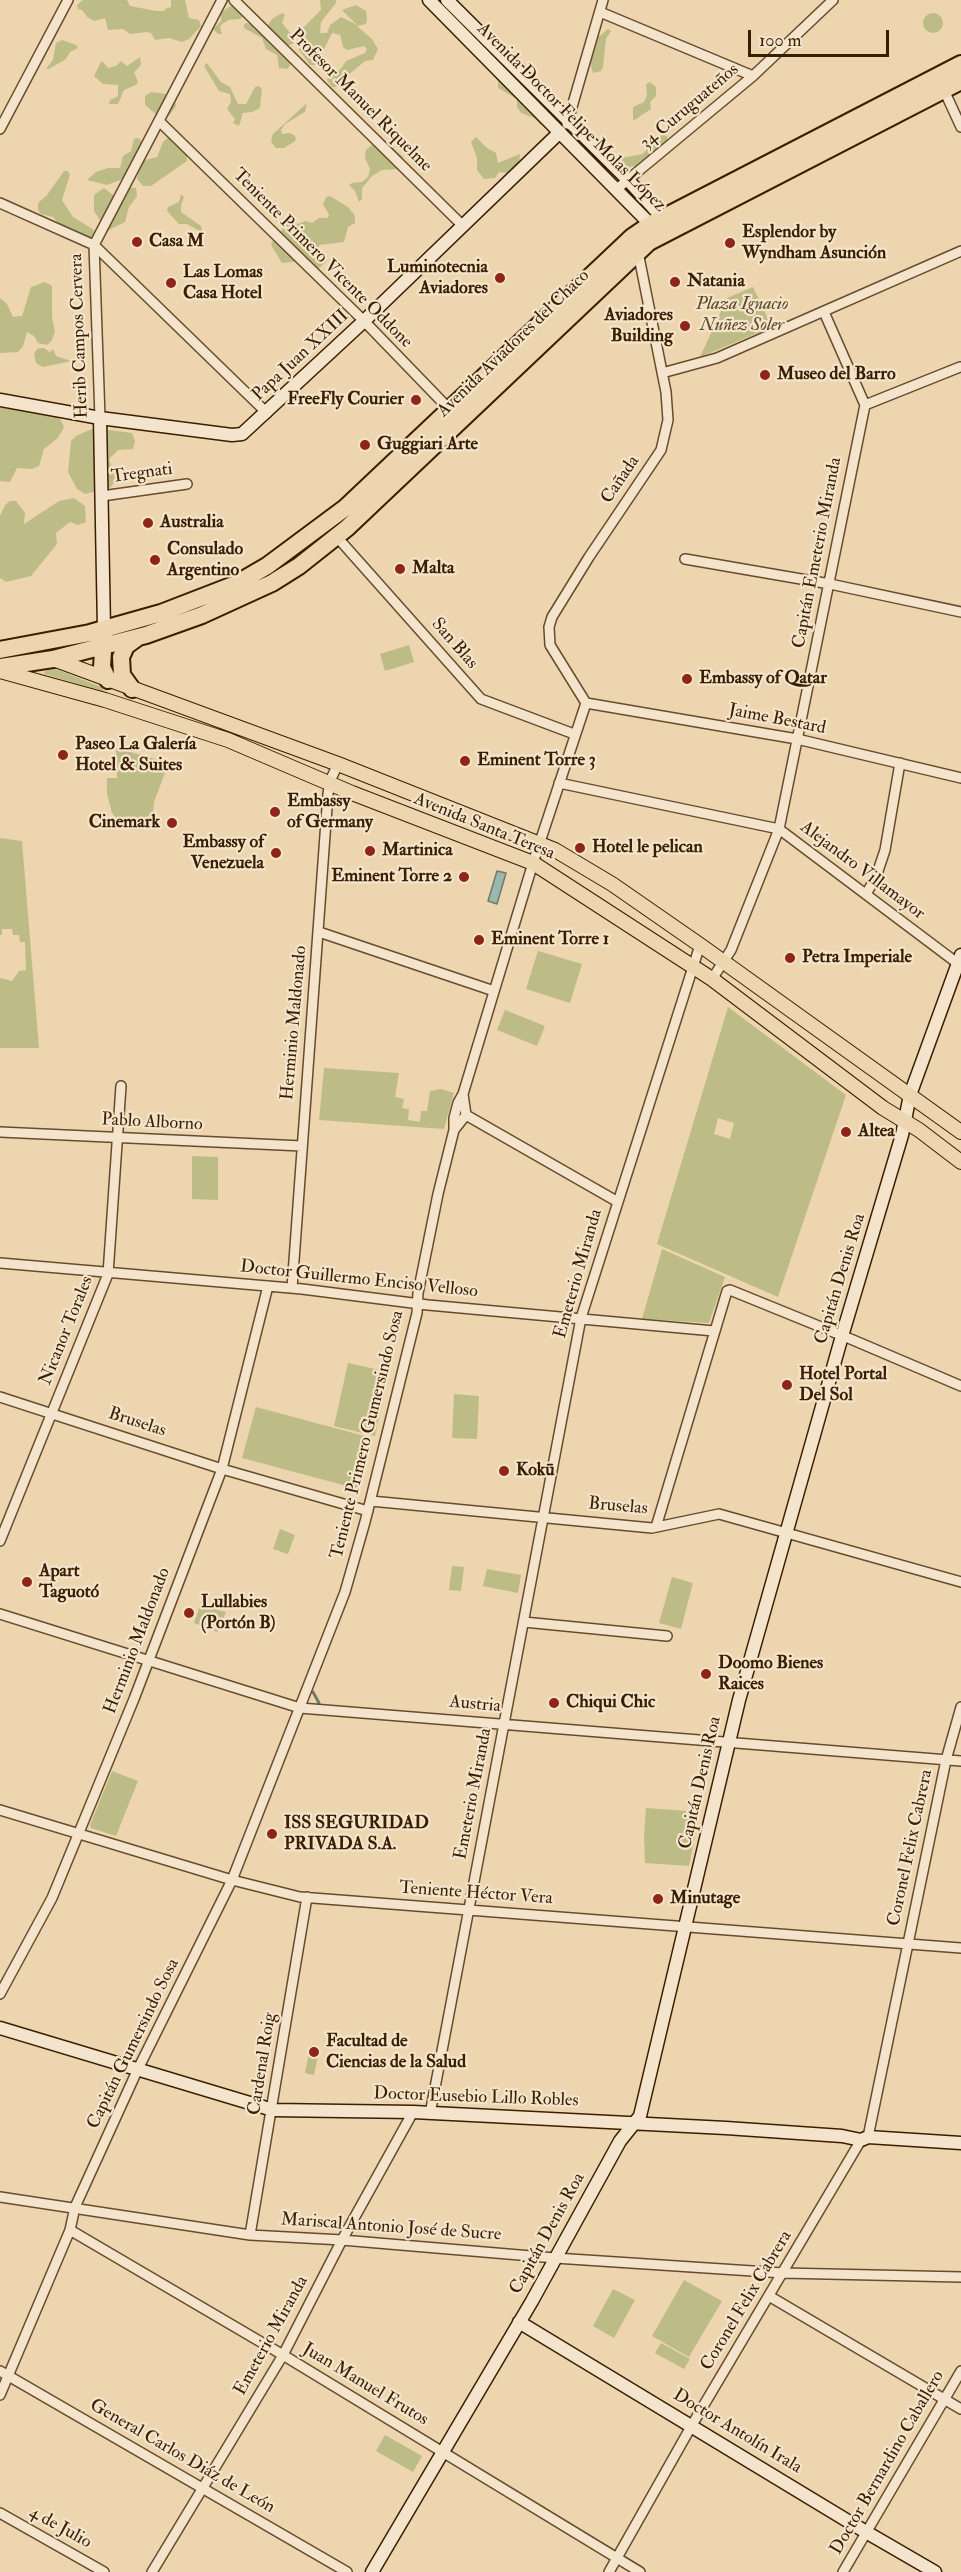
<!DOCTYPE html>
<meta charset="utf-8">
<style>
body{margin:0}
#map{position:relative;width:961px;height:2572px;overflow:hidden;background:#edd5af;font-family:"IM FELL Double Pica",serif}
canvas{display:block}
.scale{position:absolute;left:748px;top:30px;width:141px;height:27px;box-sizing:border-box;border:3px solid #3a1e01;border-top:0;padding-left:8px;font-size:18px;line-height:21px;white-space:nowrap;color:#3a1e01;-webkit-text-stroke:4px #f3e4cb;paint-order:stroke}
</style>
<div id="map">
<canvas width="961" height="2572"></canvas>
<div class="scale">100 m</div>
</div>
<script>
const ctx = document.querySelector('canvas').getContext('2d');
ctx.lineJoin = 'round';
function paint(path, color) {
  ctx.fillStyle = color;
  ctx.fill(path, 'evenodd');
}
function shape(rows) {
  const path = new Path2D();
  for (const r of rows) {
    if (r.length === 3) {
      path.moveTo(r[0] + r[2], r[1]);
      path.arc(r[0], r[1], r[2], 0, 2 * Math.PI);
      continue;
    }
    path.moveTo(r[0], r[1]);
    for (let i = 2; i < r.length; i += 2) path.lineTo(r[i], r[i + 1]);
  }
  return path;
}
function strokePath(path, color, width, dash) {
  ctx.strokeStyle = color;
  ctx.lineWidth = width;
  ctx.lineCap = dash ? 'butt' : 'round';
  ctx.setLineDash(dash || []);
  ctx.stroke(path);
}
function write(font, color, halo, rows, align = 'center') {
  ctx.font = font + ' "IM FELL Double Pica",serif';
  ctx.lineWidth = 4.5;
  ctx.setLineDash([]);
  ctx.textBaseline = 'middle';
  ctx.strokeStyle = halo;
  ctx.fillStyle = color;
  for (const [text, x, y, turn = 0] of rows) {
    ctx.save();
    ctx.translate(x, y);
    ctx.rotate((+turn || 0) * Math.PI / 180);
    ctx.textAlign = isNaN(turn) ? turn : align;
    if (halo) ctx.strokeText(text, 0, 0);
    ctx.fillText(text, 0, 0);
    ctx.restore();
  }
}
paint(shape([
 [83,0,127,0,130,6,156,11,164,11,165,9,171,7,171,0,185,0,189,18,199,20,201,26,189,39,182,42,169,38,155,40,151,33,146,32,130,34,123,29,108,30,105,18,94,21,87,17,82,10,78,9,77,5],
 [320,0,336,0,336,3,321,22,320,33,327,33,330,25,341,17,357,25,342,10,356,5,366,11,367,19,366,24,357,26,372,39,378,49,373,60,365,61,341,81,338,87,332,87,327,80,329,72,340,70,346,61,365,53,367,49,364,46,347,50,343,47,340,35,332,33,318,61,315,65,310,65,299,50,301,40,304,37,301,30,321,10],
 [245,3,248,10,246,13,240,19,229,20,222,24,220,27,222,34,218,34,213,29,221,21,221,13,233,4],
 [282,13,285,15,282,23,295,39,294,43,287,46,291,63,288,69,279,68,277,55,266,49,262,38,244,28,244,24,247,23,254,25,261,23,268,25,272,19],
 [933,23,10],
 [608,29,611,31,606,39,603,67,601,71,593,73,590,62,596,39],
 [62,40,76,45,78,48,70,52,66,59,49,69,46,69,53,60,56,43],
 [140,57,141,65,134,72,138,82,136,85,124,90,118,104,109,104,110,100,118,96,118,85,103,84,94,76,100,64,102,61,108,68,116,66,121,61,127,66],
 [207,63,221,82,230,87,238,104,246,104,255,87,259,86,262,89,260,108,252,112,243,113,239,126,233,123,235,119,227,109,231,102,230,94,219,91,204,66],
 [502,77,548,122,541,125,534,118,521,113,517,107,517,99,498,88,498,80],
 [650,82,656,87,656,96,650,102,651,109,633,121,633,107,644,102,647,95,646,84],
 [151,92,174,95,176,106,169,116,157,115,145,105,145,96],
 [307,103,305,112,285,124,281,130,282,134,290,133,294,135,296,138,295,141,284,148,276,148,271,142,273,134],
 [663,134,667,136,668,143,636,167,632,166,625,171,621,158,643,154,651,144],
 [169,137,176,146,187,153,187,161,151,186,143,186,137,179,140,165,145,160,157,157,163,142],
 [381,137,403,157,401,169,382,170,372,176,362,188,362,199,359,202,355,191,349,185,352,183,362,182,368,177,370,169,365,158,366,150],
 [476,137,487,148,496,153,498,163,520,154,519,165,512,168,507,173,499,172,495,178,484,179,477,170,477,158,471,142],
 [138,138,141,140,143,151,128,177,107,185,87,180,96,172,108,168,120,168,123,156,131,151,134,139],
 [64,171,68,171,70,175,62,200,73,217,94,230,92,237,85,237,60,226,53,217,41,214,38,210,38,203,47,195],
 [125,187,136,188,137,196,129,207,125,222,109,230,105,228,94,211,94,195,104,188,113,195,117,195],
 [181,194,184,197,181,205,181,212,201,226,203,233,187,224,179,224,167,211,168,207,179,202],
 [330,196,348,207,355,216,355,223,348,227,344,242,319,245,320,253,327,261,318,269,303,261,282,263,271,245,276,233,280,232,287,222,298,224,305,221,312,223,319,218,327,218,329,215,323,204,326,197],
 [45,282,52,286,52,317,55,331,52,340,47,345,38,343,34,336,27,332,23,346,18,352,0,353,0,298,7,304,13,317,22,316,31,287],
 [753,287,772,327,700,357,727,298],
 [41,348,44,348,50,352,53,349,56,356,71,361,43,367,36,363,34,354,37,349],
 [0,401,56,410,64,427,58,438,44,449,39,466,32,469,17,468,10,482,0,481],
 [94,428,132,433,135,441,133,449,118,450,109,459,116,480,111,487,85,494,77,489,68,472,71,441,76,436],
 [74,498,85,506,86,522,78,525,70,522,56,533,57,544,31,576,6,582,0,578,0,516,5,505,10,501,16,501,25,513,24,524,59,501],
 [409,645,414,662,385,671,380,654],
 [56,669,104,688,103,691,44,674,45,671],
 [116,748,166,762,165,773,154,802,153,812,158,825,153,829,132,830,125,828,112,813,107,794,107,778,117,778],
 [0,838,22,841,39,1048,0,1048,0,978,12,981,19,971,26,970,25,942,20,942,19,935,13,935,12,929,2,929,2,935,0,935],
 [538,951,582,964,570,1003,526,989],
 [728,1007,846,1095,778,1297,657,1244],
 [718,1118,734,1123,730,1139,714,1134],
 [505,1010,545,1026,537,1046,497,1030],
 [324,1068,399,1073,395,1097,404,1099,402,1108,409,1109,408,1120,420,1122,421,1111,427,1111,430,1091,441,1089,454,1093,444,1129,319,1120],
 [192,1156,218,1157,218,1200,192,1199],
 [662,1249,725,1277,709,1323,642,1319],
 [348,1363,389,1372,375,1436,334,1426],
 [454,1394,479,1396,477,1439,452,1438],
 [256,1407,372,1438,358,1489,242,1458],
 [280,1529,295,1535,288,1554,273,1549],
 [452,1566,464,1567,461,1591,449,1590],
 [487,1569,521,1575,518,1593,483,1586],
 [672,1577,693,1583,681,1629,659,1623],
 [200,1605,226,1612,217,1632,194,1623],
 [112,1771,138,1781,116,1836,91,1828,90,1825],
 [646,1808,700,1812,689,1866,645,1863,644,1836],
 [310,2048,319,2050,314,2075,305,2073],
 [684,2280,722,2301,689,2357,652,2336],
 [613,2289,635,2300,614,2338,593,2326],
 [661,2343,690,2359,684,2369,655,2353],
 [385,2435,422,2456,413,2472,376,2451]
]), '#bebc86');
const water = shape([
 [497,871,506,873,497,904,488,901,497,871]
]);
paint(water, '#99b8ae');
strokePath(water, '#737a69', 1.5);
strokePath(shape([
 [313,1692,319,1703]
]), '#737a69', 3);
const street = shape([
 [234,0,462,225],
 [600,12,753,76],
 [943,88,961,127],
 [159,121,364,321,451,411],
 [567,124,603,0],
 [0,129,68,0],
 [618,188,753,76,833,0],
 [0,203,94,245,267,413],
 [824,312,865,405],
 [662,373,717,358,961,251],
 [865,405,960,367],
 [100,418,94,245,222,0],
 [102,496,187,484],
 [337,537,481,699,574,734],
 [685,559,830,584,961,612],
 [586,703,550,645,549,627,552,617,589,557,661,450,668,420,666,392,638,252],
 [586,703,797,739,961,778],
 [559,783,779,829,961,966],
 [866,894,876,877,885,850,900,763],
 [319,932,494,991],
 [712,979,731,950,779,829,865,405],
 [466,1115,618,1202],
 [454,1130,466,1115,463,1094,533,863,586,703],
 [0,1132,302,1146],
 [0,1263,302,1289,428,1305,714,1331],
 [292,1288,328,794,330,781,338,764],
 [0,1397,222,1469,368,1511],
 [371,1501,652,1528,719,1514,961,1582],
 [656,1527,727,1291,730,1290,853,1340,961,1386],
 [0,1541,108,1274,121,1086],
 [0,1614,300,1708,961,1761],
 [524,1622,667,1636],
 [0,1810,232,1880,300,1897,961,1948],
 [0,1994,52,1898,134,1699,222,1469,268,1286],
 [430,2114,581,1318,700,945],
 [868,2137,946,1760,961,1707],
 [0,2197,250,2235,342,2240,555,2258,783,2273,961,2277],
 [70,2230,283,2355,640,2572],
 [250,2235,307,1897],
 [769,2296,961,2409],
 [0,2371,347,2572],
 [0,2395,70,2230,75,2207,137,2071,232,1880,345,1592,365,1522,417,1313,418,1293,438,1194,454,1130,454,1118,458,1103,463,1094],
 [0,2513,104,2572],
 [152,2572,283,2355,342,2240,413,2112],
 [609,2572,692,2425,861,2140],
 [843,2572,961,2371]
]);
const secondary = shape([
 [429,0,656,230],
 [447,0,628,180,667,223],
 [0,400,100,418,232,435,242,434,364,321,560,132],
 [100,418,104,629],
 [0,2028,273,2110,413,2112,726,2128,842,2136,861,2140,868,2137,961,2143],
 [519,2322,866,2532,935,2572],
 [372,2572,532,2301,620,2141,640,2116,739,1700,842,1336,902,1135,910,1095,961,955]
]);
const primary = shape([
 [53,659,338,764,555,850,612,884,700,945,961,1132],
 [0,671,105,700,228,740,352,793,533,863,712,979,883,1108,919,1130,961,1162]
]);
const highway = shape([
 [104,636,102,667,108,680],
 [0,650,90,633,161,613,236,584,267,566,345,508,632,237,651,224,961,64],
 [0,667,53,659,146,635,202,615,272,583,299,566,347,528,649,242,961,81],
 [132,689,122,675,121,657,126,646,137,638]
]);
strokePath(street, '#674c2c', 12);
strokePath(secondary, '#3a1e01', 15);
strokePath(primary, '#3a1e01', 16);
strokePath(highway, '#3a1e01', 20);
strokePath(street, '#f3e4cb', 9);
strokePath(secondary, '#f3e4cb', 12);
strokePath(primary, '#edd5af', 14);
strokePath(highway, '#edd5af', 16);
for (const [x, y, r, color] of [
 [137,242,6,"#8f2418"],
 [730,243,6,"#8f2418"],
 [500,278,6,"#8f2418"],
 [675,282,6,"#8f2418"],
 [171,283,6,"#8f2418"],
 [685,326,6,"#8f2418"],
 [765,375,6,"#8f2418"],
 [416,400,6,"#8f2418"],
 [365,445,6,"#8f2418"],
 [148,523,6,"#8f2418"],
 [155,560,6,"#8f2418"],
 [400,569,6,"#8f2418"],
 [687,679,6,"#8f2418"],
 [63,755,6,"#8f2418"],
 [465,761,6,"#8f2418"],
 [275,812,6,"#8f2418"],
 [172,823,6,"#8f2418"],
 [580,848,6,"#8f2418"],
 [370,851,6,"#8f2418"],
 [276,853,6,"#8f2418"],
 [464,877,6,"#8f2418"],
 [479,940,6,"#8f2418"],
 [790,958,6,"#8f2418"],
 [846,1132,6,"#8f2418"],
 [787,1385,6,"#8f2418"],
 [504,1471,6,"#8f2418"],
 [27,1582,6,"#8f2418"],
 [189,1613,6,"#8f2418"],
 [706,1674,6,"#8f2418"],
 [554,1703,6,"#8f2418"],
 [272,1834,6,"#8f2418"],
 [658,1899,6,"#8f2418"],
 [314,2052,6,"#8f2418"]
]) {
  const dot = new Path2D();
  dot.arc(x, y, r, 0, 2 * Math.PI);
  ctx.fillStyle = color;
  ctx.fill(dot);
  strokePath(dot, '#f3e4cb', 2);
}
write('18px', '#3a1e01', '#f3e4cb', [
 ["Profesor Manuel Riquelme",360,101,45],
 ["34 Curuguateños",690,107,-40],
 ["Avenida Doctor Felipe Molas López",571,118,45],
 ["Teniente Primero Vicente Oddone",322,259,45],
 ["Herib Campos Cervera",80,336,-92],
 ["Avenida Aviadores del Chaco",514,344,-44],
 ["Papa Juan XXIII",301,356,-43],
 ["Tregnati",142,474,-8],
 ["Cañada",621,480,-56],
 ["Capitán Emeterio Miranda",818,553,-79],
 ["San Blas",454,644,49],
 ["Jaime Bestard",777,720,11],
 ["Avenida Santa Teresa",484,827,22],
 ["Alejandro Villamayor",862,871,37],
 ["Herminio Maldonado",295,1023,-85],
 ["Pablo Alborno",152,1123,3],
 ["Emeterio Miranda",579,1274,-74],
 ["Capitán Denis Roa",841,1279,-73],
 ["Doctor Guillermo Enciso Velloso",359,1280,6],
 ["Nicanor Torales",67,1331,-68],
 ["Bruselas",137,1423,18],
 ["Teniente Primero Gumersindo Sosa",368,1435,-76],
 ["Bruselas",618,1507,5],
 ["Herminio Maldonado",138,1641,-69],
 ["Austria",475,1705,5],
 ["Capitán Denis Roa",701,1783,-77],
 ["Emeterio Miranda",474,1794,-79],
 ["Coronel Felix Cabrera",911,1848,-78],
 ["Teniente Héctor Vera",476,1894,4],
 ["Capitán Gumersindo Sosa",134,2044,-64],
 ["Cardenal Roig",263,2064,-81],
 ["Doctor Eusebio Lillo Robles",476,2098,2],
 ["Mariscal Antonio José de Sucre",391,2228,4],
 ["Capitán Denis Roa",548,2234,-61],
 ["Coronel Felix Cabrera",747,2301,-59],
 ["Emeterio Miranda",272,2336,-61],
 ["Juan Manuel Frutos",365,2385,31],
 ["Doctor Antolín Irala",737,2432,31],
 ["General Carlos Diáz de León",182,2457,30],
 ["Doctor Bernardino Caballero",888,2463,-60],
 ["4 de Julio",60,2528,29]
]);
write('bold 18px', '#3a1e01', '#f3e4cb', [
 ["Esplendor by",742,233],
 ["Wyndham Asunción",742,254],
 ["Casa M",149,242],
 ["Luminotecnia",488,268,"right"],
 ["Aviadores",488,289,"right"],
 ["Las Lomas",183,273],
 ["Casa Hotel",183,294],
 ["Natania",687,282],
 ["Aviadores",673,316,"right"],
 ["Building",673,337,"right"],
 ["Museo del Barro",777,375],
 ["FreeFly Courier",404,400,"right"],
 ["Guggiari Arte",377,445],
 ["Australia",160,523],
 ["Consulado",167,550],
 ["Argentino",167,571],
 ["Malta",412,569],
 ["Embassy of Qatar",699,679],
 ["Paseo La Galería",75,745],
 ["Hotel & Suites",75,766],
 ["Eminent Torre 3",477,761],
 ["Embassy",287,802],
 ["of Germany",287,823],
 ["Cinemark",160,823,"right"],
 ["Embassy of",264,843,"right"],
 ["Venezuela",264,864,"right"],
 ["Hotel le pelican",592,848],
 ["Martinica",382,851],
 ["Eminent Torre 2",452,877,"right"],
 ["Eminent Torre 1",491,940],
 ["Petra Imperiale",802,958],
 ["Altea",858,1132],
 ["Hotel Portal",799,1375],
 ["Del Sol",799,1396],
 ["Kokū",516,1471],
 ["Apart",39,1572],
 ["Taguotó",39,1593],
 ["Lullabies",201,1603],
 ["(Portón B)",201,1624],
 ["Doomo Bienes",718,1664],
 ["Raices",718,1685],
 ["Chiqui Chic",566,1703],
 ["ISS SEGURIDAD",284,1824],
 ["PRIVADA S.A.",284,1845],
 ["Minutage",670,1899],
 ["Facultad de",326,2042],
 ["Ciencias de la Salud",326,2063]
], 'left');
write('italic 18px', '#5b4622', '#f3e4cb', [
 ["Plaza Ignacio",742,305],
 ["Nuñez Soler",742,326]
]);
</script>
